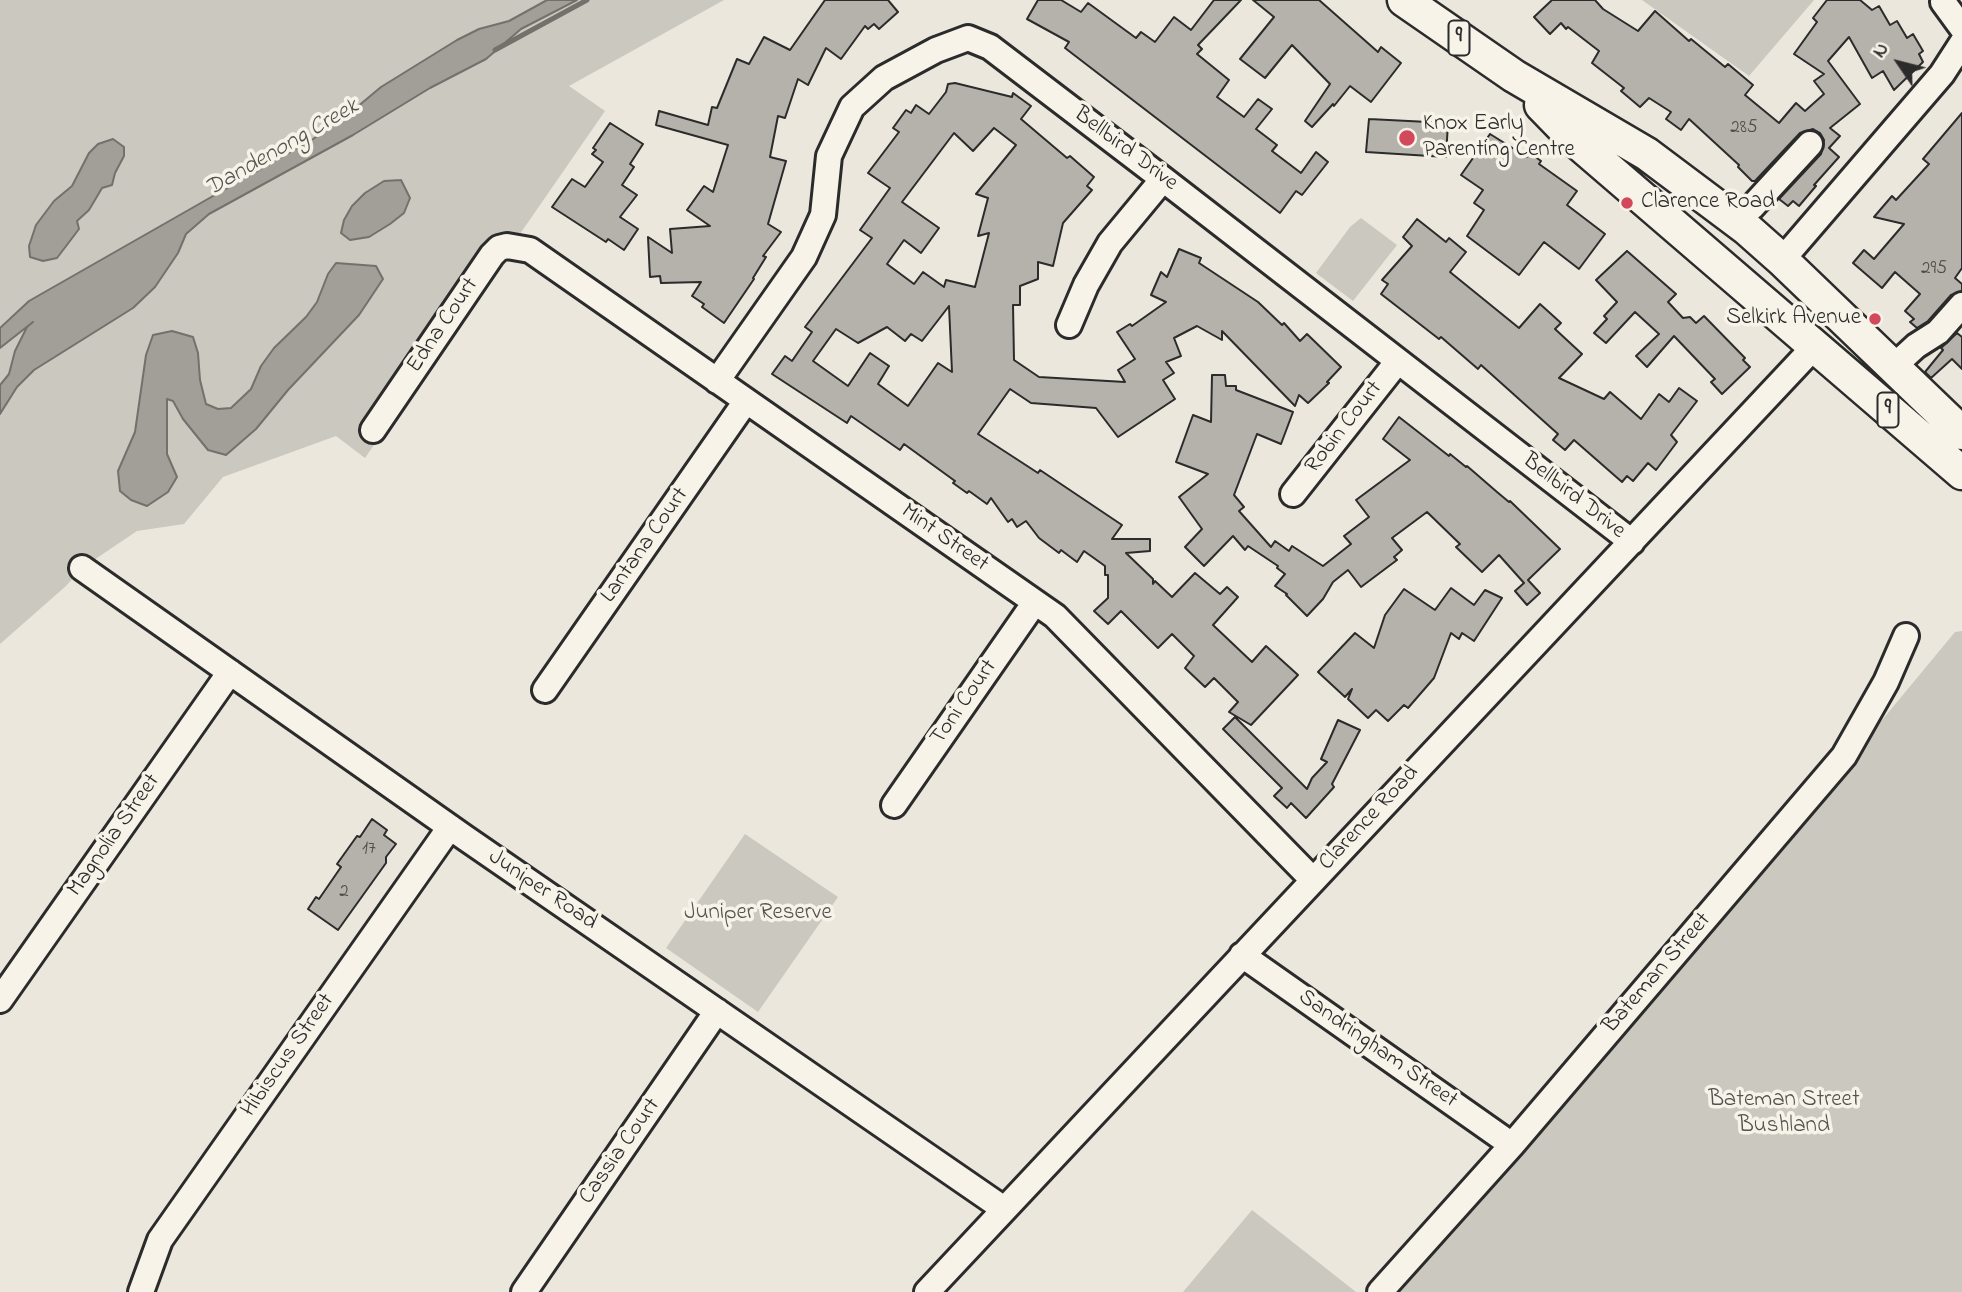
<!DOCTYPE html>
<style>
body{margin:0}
#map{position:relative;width:1962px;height:1292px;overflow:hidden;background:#ebe7dd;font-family:"Indie Flower",sans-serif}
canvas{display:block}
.north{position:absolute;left:1864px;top:28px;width:70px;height:70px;-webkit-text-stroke:5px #f7f3e8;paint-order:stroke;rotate:305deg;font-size:19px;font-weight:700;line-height:28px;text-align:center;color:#2b2b2b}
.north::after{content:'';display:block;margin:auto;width:24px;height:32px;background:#2b2b2b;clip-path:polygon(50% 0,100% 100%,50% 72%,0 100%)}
</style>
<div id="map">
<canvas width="1962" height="1292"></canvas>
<div class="north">N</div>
</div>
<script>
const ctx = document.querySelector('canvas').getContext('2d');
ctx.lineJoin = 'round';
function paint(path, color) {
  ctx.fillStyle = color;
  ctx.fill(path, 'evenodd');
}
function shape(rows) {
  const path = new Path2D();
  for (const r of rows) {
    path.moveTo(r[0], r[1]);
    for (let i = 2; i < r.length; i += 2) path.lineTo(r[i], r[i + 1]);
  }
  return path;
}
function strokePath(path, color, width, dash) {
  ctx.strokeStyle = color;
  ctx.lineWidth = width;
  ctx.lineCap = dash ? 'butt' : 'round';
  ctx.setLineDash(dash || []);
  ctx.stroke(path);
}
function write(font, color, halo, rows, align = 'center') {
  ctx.font = font + ' "Indie Flower",sans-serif';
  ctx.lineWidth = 7;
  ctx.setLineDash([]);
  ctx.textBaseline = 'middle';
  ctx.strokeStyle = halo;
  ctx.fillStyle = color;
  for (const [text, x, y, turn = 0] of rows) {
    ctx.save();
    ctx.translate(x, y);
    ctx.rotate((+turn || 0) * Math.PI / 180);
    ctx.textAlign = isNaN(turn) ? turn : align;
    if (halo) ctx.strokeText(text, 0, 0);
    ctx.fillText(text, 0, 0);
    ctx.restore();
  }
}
paint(shape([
 [0,0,724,0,569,86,605,111,365,458,336,436,223,477,184,524,137,531,82,568,66,586,0,644],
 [1642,0,1814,0,1749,76],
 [1361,218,1397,245,1353,301,1316,273,1350,227],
 [1962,631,1962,1292,1390,1292,1685,958,1955,632],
 [745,834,838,897,758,1012,666,948],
 [1252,1210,1356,1292,1183,1292]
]), '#cbc8bf');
const water = shape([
 [547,0,577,0,521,29,486,59,430,88,353,135,209,214,186,234,178,253,155,287,133,308,34,370,17,387,0,414,0,385,9,374,15,351,27,327,33,322,0,348,0,328,29,301,313,139,344,118,381,87,457,40,479,29,509,21,547,0],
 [113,139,124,147,124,156,115,173,112,185,102,188,89,210,77,221,79,229,57,258,43,261,30,257,29,246,36,225,54,201,72,186,89,153,98,144,113,139],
 [401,180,410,198,404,213,390,224,369,237,350,240,341,233,344,220,352,206,365,193,384,181,401,180],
 [336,263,376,266,383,279,359,315,288,390,256,429,226,455,208,450,183,419,173,401,167,399,167,454,177,477,168,492,147,506,131,500,120,491,118,471,135,432,146,355,153,335,172,331,193,337,198,353,200,380,206,404,218,409,231,408,251,389,261,366,274,348,306,317,317,302,328,274,336,263]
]);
paint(water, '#a29f98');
strokePath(water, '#72716c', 2);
strokePath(shape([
 [495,50,587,0]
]), '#72716c', 5);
const building = shape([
 [825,0,888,0,898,12,879,29,874,24,868,29,865,26,841,59,826,48,808,85,798,79,785,118,778,116,770,157,786,161,768,224,781,232,763,256,766,257,753,278,754,279,724,323,702,307,704,304,692,296,701,282,661,283,660,276,650,277,648,237,672,253,670,229,710,226,687,210,704,186,713,192,728,145,656,125,659,111,708,125,712,107,717,108,737,59,749,64,764,37,790,50,825,0],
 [1038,0,1061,0,1081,12,1088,3,1136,38,1141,32,1155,42,1174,17,1191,30,1214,0,1241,0,1198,45,1202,49,1197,54,1229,80,1217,97,1244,117,1258,99,1272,109,1256,129,1277,145,1272,151,1301,173,1316,152,1328,162,1302,195,1296,191,1280,213,1065,48,1069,42,1027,19,1038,0],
 [1253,0,1319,0,1378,52,1381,47,1401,63,1371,102,1350,86,1334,106,1333,104,1312,127,1305,121,1330,84,1292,45,1265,78,1240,59,1274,17,1253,0],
 [1552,0,1595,0,1603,9,1638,31,1655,11,1689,41,1691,39,1725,67,1728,64,1753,85,1745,95,1779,123,1796,103,1805,111,1824,94,1814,81,1824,74,1794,54,1817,22,1813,18,1827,0,1860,0,1872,10,1879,6,1890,25,1897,21,1907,38,1913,34,1923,51,1919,54,1923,62,1894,90,1883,71,1872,78,1849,37,1828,61,1860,104,1830,128,1840,136,1829,148,1839,157,1814,185,1816,186,1799,206,1793,201,1788,206,1779,199,1821,154,1824,140,1820,133,1813,129,1800,133,1755,181,1752,181,1738,167,1739,165,1689,119,1681,130,1666,119,1671,112,1649,98,1640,107,1621,91,1624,88,1592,63,1599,51,1568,27,1566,29,1561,23,1550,34,1534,17,1552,0],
 [955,83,1012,97,1013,93,1031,106,1021,119,1067,158,1070,156,1094,177,1087,186,1092,190,1063,223,1053,266,1038,262,1038,279,1020,286,1020,305,1013,305,1014,360,1039,377,1125,382,1118,370,1135,359,1117,332,1130,324,1132,326,1166,302,1151,295,1161,272,1167,277,1179,249,1201,258,1199,263,1258,302,1282,325,1284,323,1300,341,1307,334,1341,367,1327,382,1329,383,1308,403,1299,395,1295,406,1222,331,1222,340,1197,326,1174,338,1181,356,1166,362,1174,373,1163,380,1175,399,1118,437,1096,408,1031,403,1010,389,978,434,1038,473,1040,470,1122,525,1112,539,1150,539,1150,551,1126,553,1153,579,1153,584,1155,581,1172,597,1195,573,1220,594,1227,587,1238,597,1213,625,1252,662,1266,646,1298,675,1251,725,1229,712,1238,702,1214,678,1205,687,1185,668,1194,656,1172,634,1158,648,1121,611,1108,624,1094,611,1108,598,1108,575,1105,575,1105,566,1084,551,1077,562,1061,550,1059,553,1039,538,1026,521,1017,527,1012,519,1008,522,991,498,987,504,969,491,967,493,953,483,955,481,904,444,900,450,851,416,847,423,772,374,785,356,792,361,812,332,805,327,872,238,860,230,890,188,868,173,899,132,893,128,906,110,911,113,916,105,929,114,946,92,948,84,955,83],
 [994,128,1016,145,976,194,988,198,978,236,989,233,975,287,946,280,944,287,923,272,914,284,887,264,904,240,921,253,939,228,902,202,954,133,973,151,994,128],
 [949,306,952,372,938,363,908,406,878,384,889,366,870,353,848,386,813,361,836,329,858,343,887,327,905,341,911,334,922,341,949,306],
 [1962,113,1962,268,1955,278,1962,284,1962,291,1951,295,1928,321,1917,328,1910,322,1914,319,1905,311,1920,294,1895,272,1882,288,1853,263,1864,250,1874,259,1904,224,1874,217,1892,196,1896,200,1929,164,1923,159,1962,113],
 [1369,119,1448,123,1446,157,1366,152,1369,119],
 [610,123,643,144,630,164,634,167,622,185,637,195,620,217,638,229,624,250,608,239,606,242,552,207,572,179,585,187,603,162,592,154,596,150,593,148,610,123],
 [1490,134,1527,157,1530,153,1541,161,1539,164,1577,191,1567,205,1605,234,1579,269,1544,242,1519,275,1467,236,1484,210,1474,203,1483,190,1461,175,1490,134],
 [1417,219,1446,242,1449,238,1466,252,1450,272,1519,328,1540,304,1561,323,1555,329,1582,354,1559,378,1604,399,1610,392,1641,419,1659,394,1669,402,1679,388,1697,401,1671,435,1677,442,1656,470,1648,463,1633,481,1627,476,1622,482,1574,440,1565,450,1553,440,1558,434,1481,365,1478,369,1441,337,1439,339,1381,294,1388,284,1382,280,1412,246,1403,237,1417,219],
 [1627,251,1676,294,1668,302,1683,318,1690,317,1696,323,1704,316,1745,358,1743,360,1750,367,1722,394,1711,382,1715,379,1674,336,1647,367,1636,356,1659,334,1635,312,1606,343,1594,333,1607,319,1604,316,1617,302,1596,280,1627,251],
 [1957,333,1962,337,1962,369,1952,359,1931,378,1925,372,1943,350,1941,348,1957,333],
 [1212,375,1225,375,1226,386,1236,386,1236,390,1293,412,1281,444,1257,434,1234,495,1244,507,1239,511,1271,547,1275,541,1289,551,1292,546,1323,566,1351,544,1344,536,1369,517,1356,500,1410,460,1383,439,1399,417,1449,456,1450,454,1466,467,1467,466,1497,492,1509,502,1510,501,1560,549,1528,580,1540,593,1527,605,1515,591,1524,583,1499,555,1482,572,1456,547,1460,544,1427,512,1392,538,1402,550,1394,557,1397,560,1361,587,1348,570,1333,582,1323,599,1307,616,1286,595,1287,594,1275,586,1285,574,1277,568,1278,566,1248,546,1245,550,1233,536,1204,566,1185,547,1202,529,1179,497,1208,474,1176,462,1193,415,1211,422,1212,375],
 [1451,588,1474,605,1485,590,1502,598,1474,641,1462,633,1459,639,1451,633,1434,678,1408,708,1404,705,1388,721,1376,710,1368,718,1348,699,1352,689,1345,697,1318,672,1355,633,1374,648,1385,615,1404,589,1435,610,1451,588],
 [1235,717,1307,789,1312,778,1327,762,1321,759,1338,720,1360,730,1332,784,1334,787,1306,818,1291,803,1287,808,1274,796,1282,788,1223,729,1235,717],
 [372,819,387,830,384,835,396,844,386,857,386,863,338,930,308,909,316,897,319,899,341,867,337,864,357,836,360,837,372,819]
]);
paint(building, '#b5b2ab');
strokePath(building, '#2b2b2b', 2);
const minor = shape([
 [1943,2,1962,28],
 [1733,218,1744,214,1752,207,1810,144],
 [1782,260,1942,74,1962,43],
 [1069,325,1086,285,1110,243,1163,179],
 [1892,368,1916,346,1938,332,1962,305],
 [717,381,804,257,823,215,829,156,852,107,884,78,936,50,968,38,990,47,1163,179,1632,542],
 [373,430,492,255,499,248,507,246,530,250,1055,616,1313,880],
 [1293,494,1398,361],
 [82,568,464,837,1004,1209],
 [545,690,746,401],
 [894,805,1035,602],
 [1242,955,1512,1145],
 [0,1000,230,672],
 [141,1292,160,1240,450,827],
 [524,1292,717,1011],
 [927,1292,1814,347],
 [1380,1292,1512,1145,1844,756,1886,682,1906,636]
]);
const major = shape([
 [1404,0,1514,76,1647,154,1747,229,1782,260,1962,433],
 [1541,105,1576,141,1962,473]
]);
strokePath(minor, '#2b2b2b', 30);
strokePath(major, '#2b2b2b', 37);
strokePath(minor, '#f7f3e8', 24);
strokePath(major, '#f7f3e8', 32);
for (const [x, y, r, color] of [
 [1407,138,9,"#d1495b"],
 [1627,203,7,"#d1495b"],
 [1875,319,7,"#d1495b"]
]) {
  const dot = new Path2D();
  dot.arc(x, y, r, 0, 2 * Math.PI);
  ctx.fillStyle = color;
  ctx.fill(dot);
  strokePath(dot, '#f7f3e8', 2.5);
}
write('19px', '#4e4d4b', null, [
 ["285",1744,129],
 ["295",1934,270],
 ["17",369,850],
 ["2",344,893]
]);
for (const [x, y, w] of [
 [1459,38,21],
 [1888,410,21]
]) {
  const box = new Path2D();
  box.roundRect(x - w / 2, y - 17.5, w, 35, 5);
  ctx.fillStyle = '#f7f3e8';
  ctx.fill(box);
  strokePath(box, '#2b2b2b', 2);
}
write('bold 21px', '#2b2b2b', null, [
 ["9",1459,38],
 ["9",1888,410]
]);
write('23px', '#2b2b2b', '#f7f3e8', [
 ["Knox Early",1423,125],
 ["Parenting Centre",1423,151],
 ["Clarence Road",1641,203],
 ["Selkirk Avenue",1861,319,"right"]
], 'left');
write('23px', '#2b2b2b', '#f7f3e8', [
 ["Bellbird Drive",1125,150,37],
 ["Edna Court",444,326,-56],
 ["Robin Court",1345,428,-52],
 ["Bellbird Drive",1573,497,38],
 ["Mint Street",944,539,35],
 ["Lantana Court",646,546,-55],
 ["Toni Court",965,703,-55],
 ["Clarence Road",1370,819,-47],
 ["Magnolia Street",115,836,-55],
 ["Juniper Road",542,891,34],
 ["Bateman Street",1658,974,-49],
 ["Sandringham Street",1377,1050,35],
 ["Hibiscus Street",289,1056,-55],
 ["Cassia Court",621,1152,-55]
]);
write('23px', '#535250', '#f7f3e8', [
 ["Juniper Reserve",758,914],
 ["Bateman Street",1784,1101],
 ["Bushland",1784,1127]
]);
write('italic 24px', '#555451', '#f7f3e8', [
 ["Dandenong Creek",283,149,-30]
]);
</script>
